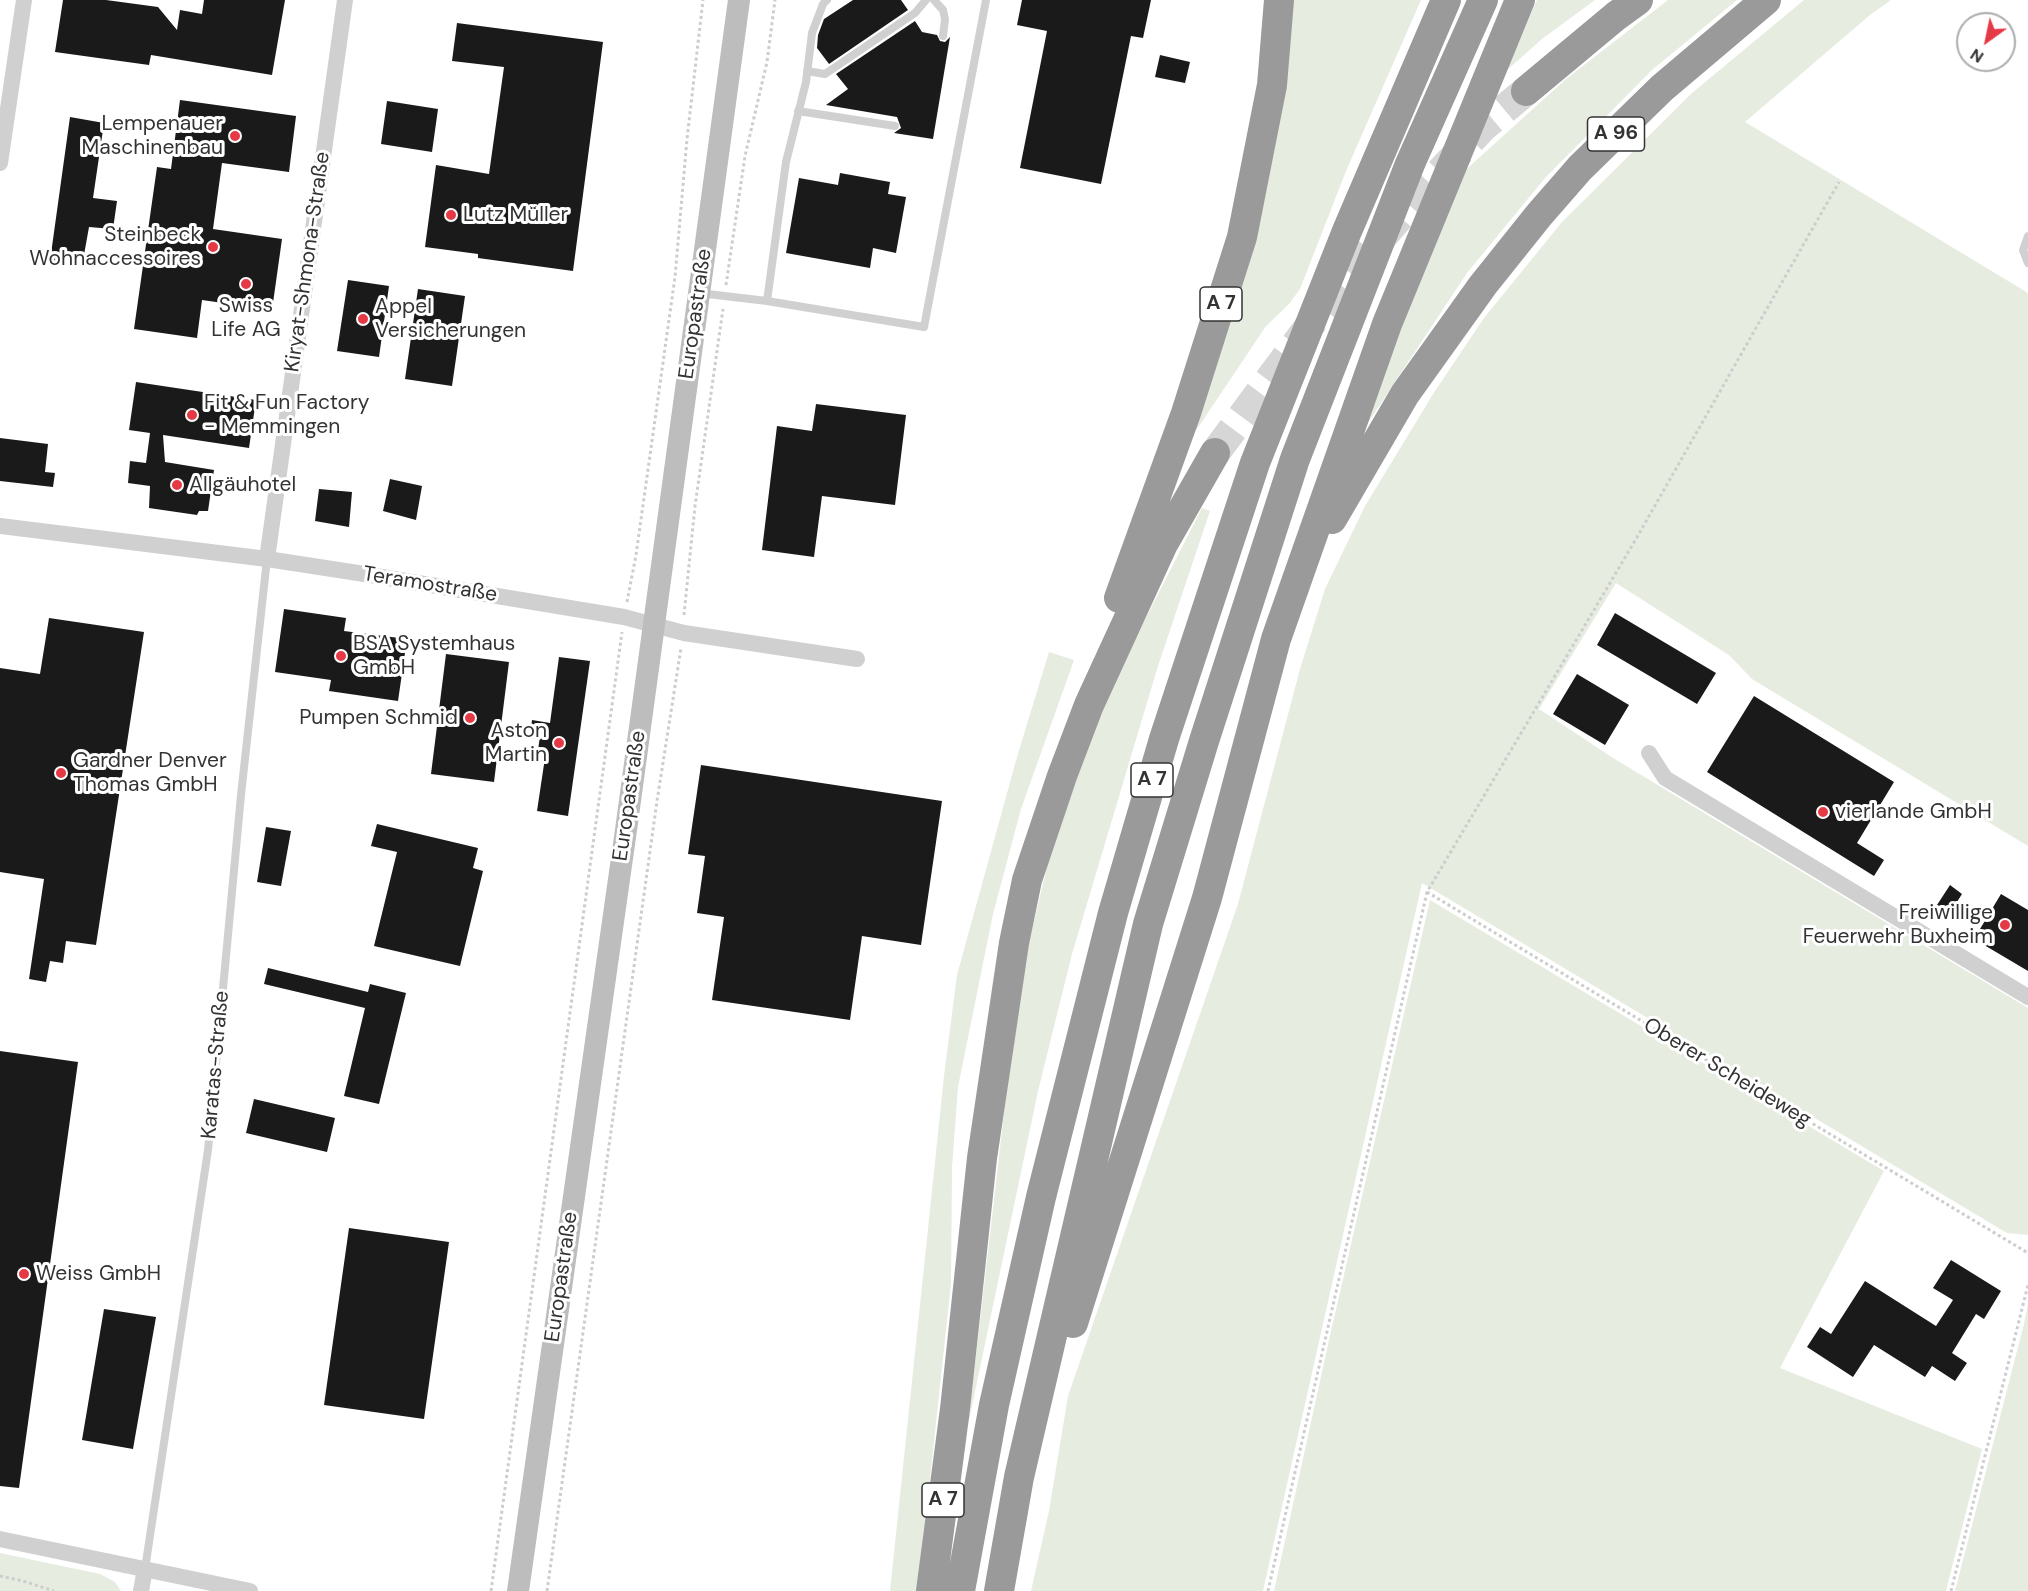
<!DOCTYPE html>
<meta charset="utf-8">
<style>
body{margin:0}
#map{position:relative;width:2028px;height:1591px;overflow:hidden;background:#fff;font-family:"DM Sans",sans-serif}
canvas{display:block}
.north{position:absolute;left:1956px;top:12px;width:60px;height:60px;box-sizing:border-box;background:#fff;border:2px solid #adadad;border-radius:50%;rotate:213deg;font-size:16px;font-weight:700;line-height:24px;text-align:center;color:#333}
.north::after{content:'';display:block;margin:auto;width:21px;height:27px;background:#e63946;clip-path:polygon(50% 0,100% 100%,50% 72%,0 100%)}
</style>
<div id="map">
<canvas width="2028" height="1591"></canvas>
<div class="north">N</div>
</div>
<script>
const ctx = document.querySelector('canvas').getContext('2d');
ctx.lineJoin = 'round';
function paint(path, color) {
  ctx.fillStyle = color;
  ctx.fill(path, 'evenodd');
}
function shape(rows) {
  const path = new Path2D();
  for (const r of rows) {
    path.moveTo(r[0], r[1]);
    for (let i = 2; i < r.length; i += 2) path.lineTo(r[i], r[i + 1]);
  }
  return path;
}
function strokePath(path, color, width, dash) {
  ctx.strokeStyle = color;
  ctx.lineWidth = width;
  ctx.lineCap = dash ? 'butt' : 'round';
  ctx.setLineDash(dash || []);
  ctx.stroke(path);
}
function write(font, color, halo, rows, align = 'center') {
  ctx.font = font + ' "DM Sans",sans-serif';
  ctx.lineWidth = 6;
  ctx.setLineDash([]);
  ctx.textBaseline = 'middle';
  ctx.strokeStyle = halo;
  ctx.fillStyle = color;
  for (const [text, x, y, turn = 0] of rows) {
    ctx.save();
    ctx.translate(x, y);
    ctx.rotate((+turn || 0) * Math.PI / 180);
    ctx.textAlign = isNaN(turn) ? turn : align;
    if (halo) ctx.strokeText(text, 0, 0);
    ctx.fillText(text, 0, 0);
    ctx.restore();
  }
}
paint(shape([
 [1290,0,1421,0,1346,171,1300,289,1289,304,1266,326,1193,435],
 [1537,0,1595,0,1542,39,1506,71],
 [1668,0,1737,0,1652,70,1545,178,1467,273,1356,441,1460,175,1566,79],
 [1804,0,1891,0,1870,15,1745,122,2028,293,2028,846,1752,679,1729,655,1616,583,1539,709,1613,758,2028,1008,2028,1235,2007,1233,1422,883,1263,1591,1031,1591,1049,1511,1068,1396,1238,904,1300,669,1325,589,1365,506,1435,391,1484,318,1562,222,1692,93],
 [1202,508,1210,511,1157,669,1072,954,1038,1091,968,1425,1006,1096,1028,946,1048,863,1070,797,1106,702,1129,651],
 [1049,652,1074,660,1021,809,993,914,958,1087,952,1167,951,1283,918,1591,890,1591,944,1076,957,975,1017,757],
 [1430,900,1884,1171,1780,1368,1982,1449,1946,1591,1274,1591,1329,1340],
 [2028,1304,2028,1591,1955,1591,2024,1324],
 [0,1553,100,1574,115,1582,121,1591,0,1591]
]), '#e6ecdf');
paint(shape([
 [63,0,106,0,158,7,177,30,180,10,202,14,204,0,285,0,272,75,151,55,149,65,55,52],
 [853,0,901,0,908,10,829,64,817,48,818,35,824,19],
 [1022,0,1151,0,1143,38,1131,36,1101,184,1020,168,1047,31,1017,25],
 [915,21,922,32,937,35,940,41,945,42,950,37,933,139,894,133,901,128,897,117,826,105,848,89,836,74],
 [457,23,603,42,573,271,478,258,478,254,425,247,436,165,489,174,504,67,452,61],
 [1160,55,1190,62,1185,83,1155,77],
 [180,100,296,116,289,172,222,163,213,229,282,239,272,310,202,300,197,338,134,329,157,167,171,169],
 [387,101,438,109,432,152,381,144],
 [70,117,104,123,93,198,117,201,113,229,89,227,82,266,50,261],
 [840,173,890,182,888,194,906,197,896,253,873,248,870,268,786,253,799,178,838,185],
 [348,280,389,286,379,357,337,351],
 [418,289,465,296,452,386,405,379],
 [136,382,256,400,249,448,163,435,165,462,214,470,208,511,199,511,197,515,149,508,150,486,128,483,130,461,146,463,150,433,129,430],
 [816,404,906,415,895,505,822,496,814,557,762,550,777,426,812,431],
 [0,438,48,444,45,472,55,473,53,487,0,481],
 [390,479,422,486,416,520,383,511],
 [319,489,352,492,349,527,315,521],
 [284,609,346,618,344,631,407,639,398,701,329,691,331,680,275,672],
 [1615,613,1716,673,1697,704,1597,645],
 [49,618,144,632,96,945,66,941,63,963,50,961,46,982,29,979,44,879,0,872,0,668,40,674],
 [446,654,509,662,494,782,431,774],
 [559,657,590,661,568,816,537,811,546,751,538,750,540,736,530,735,532,720,550,723],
 [1577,674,1629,705,1605,745,1553,714],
 [1754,696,1894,782,1857,843,1884,860,1874,876,1707,772],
 [701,765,942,801,921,945,862,936,850,1020,712,1000,724,917,697,913,705,856,688,854],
 [377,824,478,848,473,868,483,871,460,966,374,946,397,852,371,846],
 [266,827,291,831,281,886,257,882],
 [1950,885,1962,894,1950,913,1937,905],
 [2001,894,2028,910,2028,971,1974,939],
 [268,968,368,992,370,984,406,993,379,1104,344,1096,365,1008,264,984],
 [0,1051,78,1062,19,1488,0,1486],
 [254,1099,335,1118,327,1152,246,1133],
 [349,1228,449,1242,424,1419,324,1405],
 [1951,1260,2001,1291,1984,1319,1976,1314,1952,1353,1967,1363,1955,1381,1932,1366,1925,1377,1874,1345,1853,1377,1807,1347,1820,1327,1831,1334,1865,1281,1936,1326,1953,1300,1933,1288],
 [104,1309,156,1317,133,1449,82,1440]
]), '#1a1a1a');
strokePath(shape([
 [1215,453,1337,289,1421,192,1484,126,1526,91]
]), '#d6d6d6', 30, [30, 15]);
strokePath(shape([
 [726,285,745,156,767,62,775,0],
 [627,602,636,555,675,277,687,139,703,0],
 [684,615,695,506,723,309],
 [1427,892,2028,1253],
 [0,1576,23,1581,54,1591],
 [491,1591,622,632],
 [547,1591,657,801,681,648],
 [1268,1591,1427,892,1636,539,1839,182],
 [1951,1591,2028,1285]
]), '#cdcdcd', 3, [3, 3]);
strokePath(shape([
 [934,0,943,10,945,19,943,36],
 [807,71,825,74,915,13,926,0],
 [798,111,895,126],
 [2028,236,2023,250,2028,263],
 [699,293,767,301,924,327,986,0],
 [767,301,786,162,806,82,812,33,823,4,827,0],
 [145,1569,208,1150,241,795,267,559]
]), '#d0d0d0', 8);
strokePath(shape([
 [0,163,24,0],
 [0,526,267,559,358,573,624,617,684,633,857,659],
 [267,559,345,0],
 [1649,753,1665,778,2028,997],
 [0,1539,250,1591],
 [141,1591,145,1569]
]), '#d0d0d0', 16);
strokePath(shape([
 [518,1591,626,830,739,0]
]), '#bdbdbd', 22);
strokePath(shape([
 [1526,91,1616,16,1638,0],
 [1332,519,1405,394,1483,285,1539,215,1580,168,1662,88,1766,0],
 [1119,598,1186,413,1242,237,1272,85,1279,0],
 [1073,1323,1207,898,1276,639,1387,324,1520,0],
 [931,1591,955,1409,982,1158,1014,943,1027,880,1062,776,1089,705,1163,544,1215,453],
 [960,1591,994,1405,1041,1197,1113,913,1164,739,1255,463,1347,231,1446,0],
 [999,1591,1019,1477,1148,924,1204,741,1295,459,1410,164,1483,0]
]), '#9a9a9a', 30);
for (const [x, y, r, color] of [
 [235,136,6,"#e63946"],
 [451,215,6,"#e63946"],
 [213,247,6,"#e63946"],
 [246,284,6,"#e63946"],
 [363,319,6,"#e63946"],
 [192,415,6,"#e63946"],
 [177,485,6,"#e63946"],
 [341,656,6,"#e63946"],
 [470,718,6,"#e63946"],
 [559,743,6,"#e63946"],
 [61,773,6,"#e63946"],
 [1823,812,6,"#e63946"],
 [2005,925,6,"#e63946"],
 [24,1274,6,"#e63946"]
]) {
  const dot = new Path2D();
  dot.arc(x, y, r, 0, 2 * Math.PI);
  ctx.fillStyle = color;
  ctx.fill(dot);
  strokePath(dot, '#fff', 2);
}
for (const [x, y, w] of [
 [1616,134,57],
 [1221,304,42],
 [1152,780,42],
 [943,1500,42]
]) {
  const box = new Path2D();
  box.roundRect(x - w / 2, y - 17, w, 34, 4.5);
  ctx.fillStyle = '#fff';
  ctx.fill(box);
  strokePath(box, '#333', 1.5);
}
write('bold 20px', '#333', null, [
 ["A 96",1616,134],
 ["A 7",1221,304],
 ["A 7",1152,780],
 ["A 7",943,1500]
]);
write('21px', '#333', '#fff', [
 ["Lempenauer",223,124,"right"],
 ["Maschinenbau",223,148,"right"],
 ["Lutz Müller",463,215],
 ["Steinbeck",201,235,"right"],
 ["Wohnaccessoires",201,259,"right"],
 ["Swiss",246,306,"center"],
 ["Life AG",246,330,"center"],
 ["Appel",375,307],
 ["Versicherungen",375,331],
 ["Fit & Fun Factory",204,403],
 ["- Memmingen",204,427],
 ["Allgäuhotel",189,485],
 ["BSA Systemhaus",353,644],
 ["GmbH",353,668],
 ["Pumpen Schmid",458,718,"right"],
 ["Aston",547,731,"right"],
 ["Martin",547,755,"right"],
 ["Gardner Denver",73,761],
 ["Thomas GmbH",73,785],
 ["vierlande GmbH",1835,812],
 ["Freiwillige",1993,913,"right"],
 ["Feuerwehr Buxheim",1993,937,"right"],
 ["Weiss GmbH",36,1274]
], 'left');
write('21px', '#333', '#fff', [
 ["Kiryat-Shmona-Straße",308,262,-82],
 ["Europastraße",696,314,-82],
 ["Teramostraße",430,585,9],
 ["Europastraße",630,796,-82],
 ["Karatas-Straße",216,1065,-85],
 ["Oberer Scheideweg",1727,1073,31],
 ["Europastraße",562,1277,-82]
]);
</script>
